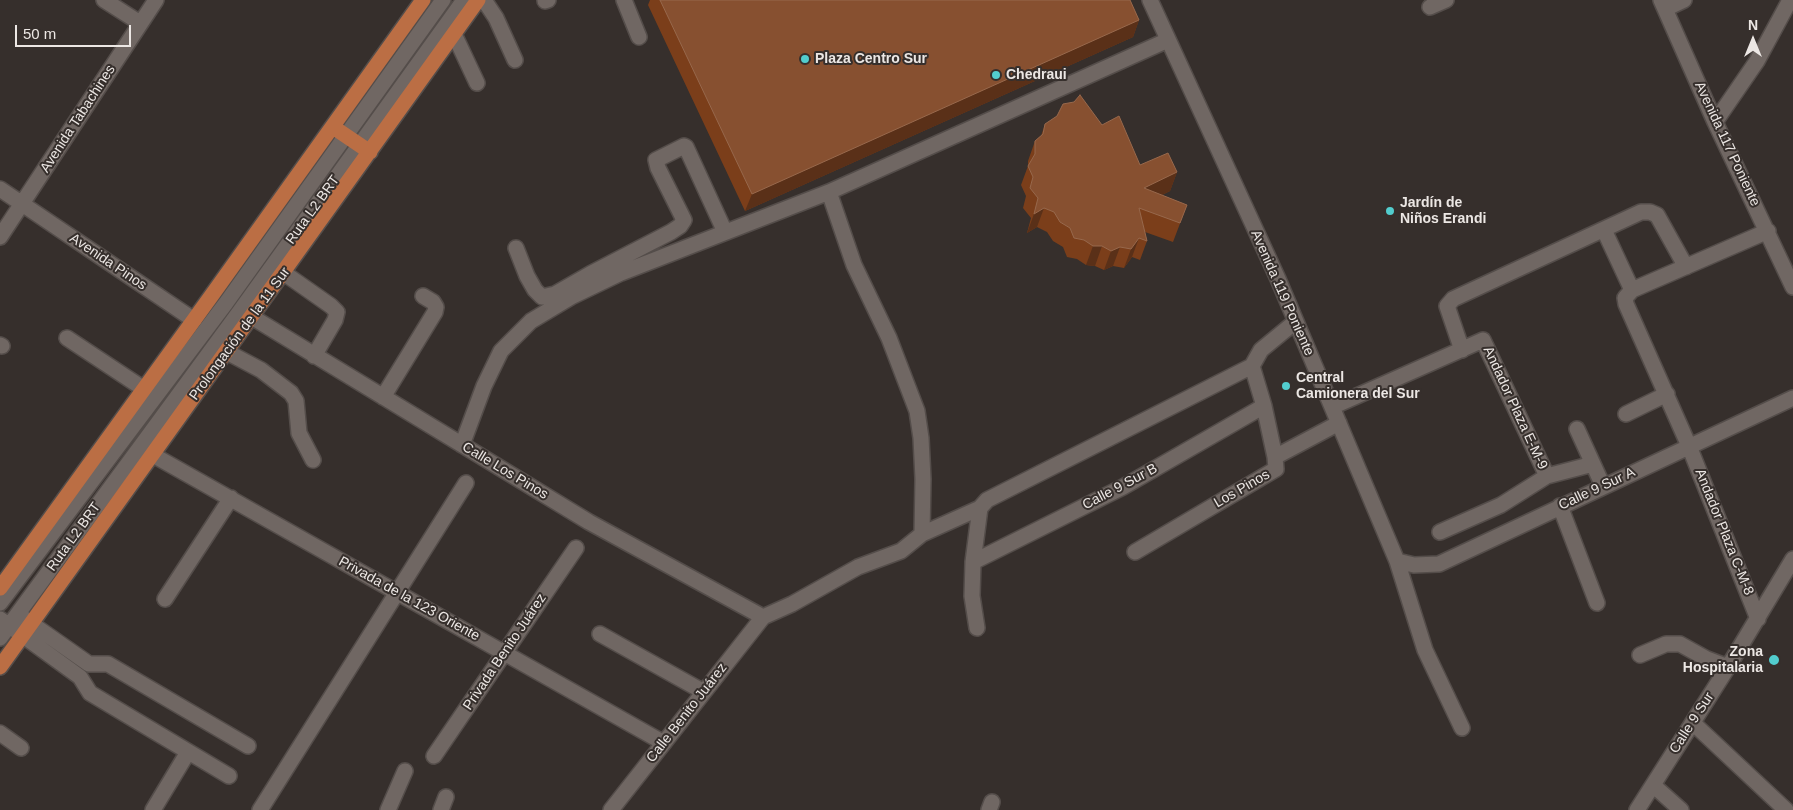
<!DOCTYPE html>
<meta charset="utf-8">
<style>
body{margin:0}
#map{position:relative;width:1793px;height:810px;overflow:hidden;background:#362f2c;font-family:Arial,sans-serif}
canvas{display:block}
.north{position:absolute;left:1728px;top:15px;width:50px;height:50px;-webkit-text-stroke:4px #362f2c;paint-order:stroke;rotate:0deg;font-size:14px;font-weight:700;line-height:20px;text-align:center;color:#ece7e4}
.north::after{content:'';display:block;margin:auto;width:18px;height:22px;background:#ece7e4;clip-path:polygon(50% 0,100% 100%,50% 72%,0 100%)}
.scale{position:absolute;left:15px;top:25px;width:116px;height:22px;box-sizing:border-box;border:2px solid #ece7e4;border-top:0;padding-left:6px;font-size:15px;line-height:18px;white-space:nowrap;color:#ece7e4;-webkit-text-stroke:4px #362f2c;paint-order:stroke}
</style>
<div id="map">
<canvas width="1793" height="810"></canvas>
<div class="north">N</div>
<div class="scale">50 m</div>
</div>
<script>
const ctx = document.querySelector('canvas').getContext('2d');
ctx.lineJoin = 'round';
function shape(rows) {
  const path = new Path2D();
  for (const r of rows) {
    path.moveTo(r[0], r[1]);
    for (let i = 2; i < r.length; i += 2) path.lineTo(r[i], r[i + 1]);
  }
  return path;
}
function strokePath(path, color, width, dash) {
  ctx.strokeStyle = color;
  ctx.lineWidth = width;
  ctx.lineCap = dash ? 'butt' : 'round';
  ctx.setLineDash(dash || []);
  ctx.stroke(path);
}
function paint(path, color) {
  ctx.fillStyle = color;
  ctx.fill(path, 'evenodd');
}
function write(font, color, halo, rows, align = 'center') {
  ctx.font = font + ' Arial,sans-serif';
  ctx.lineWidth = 4;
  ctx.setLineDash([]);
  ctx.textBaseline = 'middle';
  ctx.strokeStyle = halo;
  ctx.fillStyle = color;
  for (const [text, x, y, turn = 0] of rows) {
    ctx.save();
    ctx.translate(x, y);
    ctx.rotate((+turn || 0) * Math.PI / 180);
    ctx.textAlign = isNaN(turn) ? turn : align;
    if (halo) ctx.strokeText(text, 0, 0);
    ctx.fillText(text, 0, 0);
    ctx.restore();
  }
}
const minor = shape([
 [104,0,140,23],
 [484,0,496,18,515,60],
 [545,0,545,1,548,0],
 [624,0,639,37],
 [1150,0,1278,279,1397,561,1425,650,1462,728],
 [1661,0,1715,122,1793,287],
 [1430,7,1446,0],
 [1665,9,1684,0],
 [454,34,477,83],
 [1715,122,1757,61,1790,0],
 [0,189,194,320],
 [1604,230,1632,290,1625,298,1626,304,1689,446,1758,619],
 [0,237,156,0],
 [516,248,527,276,535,290,542,297,555,294,590,274,671,232,680,226,684,220,658,168,656,160,684,146,686,147,725,232],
 [284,273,331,306,337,312,335,320,314,356],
 [1632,290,1768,231],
 [252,317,589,522,763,617],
 [67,338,144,389],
 [0,345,2,346],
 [1462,350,1447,306,1453,299,1641,212,1650,212,1657,215,1686,267],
 [227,352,261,370,291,393,296,401,299,433,313,460],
 [383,397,435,312,436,307,433,302,423,296],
 [1332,407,1483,340,1547,476],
 [1626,414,1667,394],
 [1577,429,1603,486],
 [462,445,484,386,501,351,531,321,571,297,621,273,829,192,1168,40],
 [153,455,664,743],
 [1275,457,1264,406,1252,366,1261,350,1295,322],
 [1560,506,1597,603],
 [1440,532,1501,505,1547,476,1593,464],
 [922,534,980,508,987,500,1252,366],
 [1135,552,1276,469,1275,457,1339,423],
 [1397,561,1414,565,1439,564,1793,398],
 [973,562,1123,487,1264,406],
 [165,599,231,498],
 [0,603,226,303,443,0],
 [22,617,89,664,108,664,248,746],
 [0,619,80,677,90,693,229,776],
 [977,628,972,596,973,562,980,508],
 [600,634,704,692],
 [0,638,240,311,464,0],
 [1640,655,1666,644,1680,644,1707,659,1728,667],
 [1693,723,1786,810],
 [0,733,21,748],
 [434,756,576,548],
 [1653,785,1681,810],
 [153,810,188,752],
 [260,810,466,483],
 [388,810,405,771],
 [441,810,446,797],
 [611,810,763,617,792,604,858,567,901,551,922,534,923,479,921,438,917,411,889,338,854,265,829,192],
 [989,810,992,802],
 [1637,810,1728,667,1793,559]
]);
const major = shape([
 [333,127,370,152],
 [0,588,212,295,423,0],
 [0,667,478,0]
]);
strokePath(minor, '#544d4a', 18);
strokePath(major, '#544d4a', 18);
strokePath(minor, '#706763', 15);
strokePath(major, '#bb6e44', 15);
paint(shape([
 [650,0,1130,0,1139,20,1133,37,745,211,648,5],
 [1045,124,1102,125,1140,165,1177,172,1170,191,1162,195,1187,205,1173,242,1145,232,1147,241,1140,260,1132,257,1124,268,1113,266,1104,270,1095,266,1086,265,1077,259,1067,257,1063,247,1053,241,1047,232,1037,227,1027,233,1031,218,1023,208,1026,196,1021,185,1028,166,1028,161,1035,141,1041,136]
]), '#7b3e1a');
paint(shape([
 [1139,20,1133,37,745,211,752,194],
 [1177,172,1170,191,1137,207,1144,188],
 [1044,208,1037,227,1027,233,1034,214],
 [1139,238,1132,257,1124,268,1131,249],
 [1093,246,1102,246,1095,266,1086,265],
 [1120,247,1113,266,1104,270,1111,251]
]), '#5a3018');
const building = shape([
 [660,0,1130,0,1139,20,752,194,660,0],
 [1080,95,1102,125,1119,116,1140,165,1168,153,1177,172,1144,188,1187,205,1180,223,1139,208,1147,241,1139,238,1131,249,1120,247,1111,251,1102,246,1093,246,1084,240,1074,238,1070,228,1060,222,1054,212,1044,208,1034,214,1038,198,1030,188,1033,177,1028,166,1035,154,1035,141,1043,134,1045,124,1057,116,1063,104,1074,102,1080,95]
]);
paint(building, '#875030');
strokePath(building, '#97684c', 1);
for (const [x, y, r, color] of [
 [805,59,5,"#52cdce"],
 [996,75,5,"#52cdce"],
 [1390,211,5,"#52cdce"],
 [1286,386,5,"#52cdce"],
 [1774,660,6,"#52cdce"]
]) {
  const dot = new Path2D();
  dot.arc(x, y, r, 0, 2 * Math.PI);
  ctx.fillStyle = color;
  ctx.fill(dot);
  strokePath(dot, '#362f2c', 2);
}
write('bold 14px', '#ece7e4', '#362f2c', [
 ["Plaza Centro Sur",815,59],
 ["Chedraui",1006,75],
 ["Jardín de",1400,203],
 ["Niños Erandi",1400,219],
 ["Central",1296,378],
 ["Camionera del Sur",1296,394],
 ["Zona",1763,652,"right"],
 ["Hospitalaria",1763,668,"right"]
], 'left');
write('14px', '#ece7e4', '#362f2c', [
 ["Avenida Tabachines",78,119,-57],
 ["Avenida 117 Poniente",1727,144,65],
 ["Ruta L2 BRT",313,210,-54],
 ["Avenida Pinos",108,262,34],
 ["Avenida 119 Poniente",1282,293,66],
 ["Prolongación de la 11 Sur",240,334,-54],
 ["Andador Plaza E-M-9",1515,408,65],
 ["Calle Los Pinos",505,471,31],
 ["Calle 9 Sur B",1120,487,-28],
 ["Los Pinos",1242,489,-30],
 ["Calle 9 Sur A",1597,489,-25],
 ["Andador Plaza C-M-8",1724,532,68],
 ["Ruta L2 BRT",74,537,-54],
 ["Privada de la 123 Oriente",409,599,29],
 ["Privada Benito Juárez",505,652,-56],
 ["Calle Benito Juárez",687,713,-52],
 ["Calle 9 Sur",1692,723,-57]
]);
</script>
